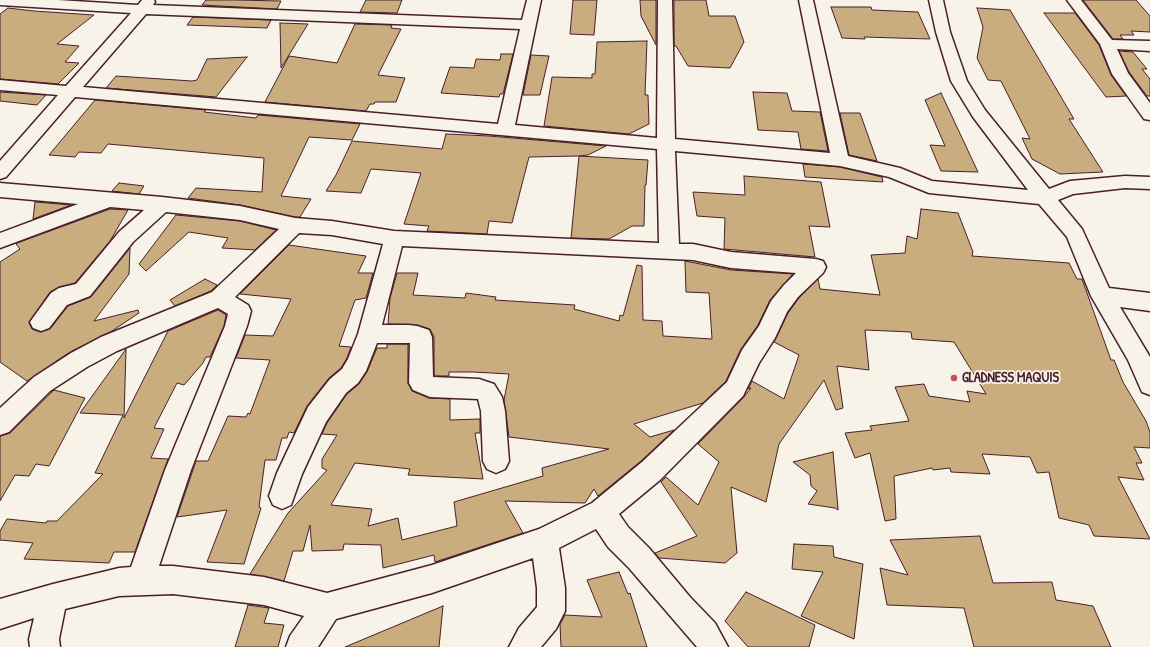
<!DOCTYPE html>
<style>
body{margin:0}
canvas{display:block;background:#f7f3e8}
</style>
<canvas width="1150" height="647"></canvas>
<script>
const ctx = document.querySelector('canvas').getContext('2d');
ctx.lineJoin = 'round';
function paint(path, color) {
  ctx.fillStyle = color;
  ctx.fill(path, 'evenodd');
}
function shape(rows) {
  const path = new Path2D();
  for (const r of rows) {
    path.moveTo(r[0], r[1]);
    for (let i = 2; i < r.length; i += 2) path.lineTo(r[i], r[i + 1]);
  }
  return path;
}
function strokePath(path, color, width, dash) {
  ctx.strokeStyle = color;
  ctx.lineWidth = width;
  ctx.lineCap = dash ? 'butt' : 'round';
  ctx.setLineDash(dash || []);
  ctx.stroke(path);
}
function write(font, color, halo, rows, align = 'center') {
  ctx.font = font + ' "Patrick Hand",sans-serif';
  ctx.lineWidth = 3.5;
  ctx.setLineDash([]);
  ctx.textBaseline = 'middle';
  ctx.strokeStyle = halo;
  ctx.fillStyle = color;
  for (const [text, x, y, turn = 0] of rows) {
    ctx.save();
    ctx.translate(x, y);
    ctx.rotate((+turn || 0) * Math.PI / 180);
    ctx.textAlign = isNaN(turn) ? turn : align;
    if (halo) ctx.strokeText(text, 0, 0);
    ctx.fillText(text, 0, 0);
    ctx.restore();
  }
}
const building = shape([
 [206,0,236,0,281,1,277,9,202,5,206,0],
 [366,0,402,0,397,13,360,12,366,0],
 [573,0,597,0,594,35,570,34,573,0],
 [640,0,656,0,656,45,641,16,640,0],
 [674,0,706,0,709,16,735,16,744,42,730,68,688,66,676,46,674,46,674,0],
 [1083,0,1136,0,1150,16,1150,32,1131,31,1134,35,1120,35,1123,39,1113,39,1083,0],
 [831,7,871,7,872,10,918,12,930,39,864,37,865,39,842,38,831,7],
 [8,8,34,11,94,15,57,44,79,46,65,62,79,63,58,84,0,79,0,14,8,8],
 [977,8,1010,10,1074,119,1069,119,1103,172,1060,174,1032,159,1022,138,1030,139,1001,81,988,80,977,58,983,27,977,8],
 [1044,13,1075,13,1099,45,1111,75,1126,96,1106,97,1044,13],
 [193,17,271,20,267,28,187,25,193,17],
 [280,23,308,24,281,68,280,23],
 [355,24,392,25,391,28,401,29,378,75,405,78,396,102,375,102,374,104,370,104,366,111,265,102,289,56,337,63,355,24],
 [647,41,645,95,648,95,649,124,629,134,544,126,552,77,592,78,592,74,595,74,597,42,647,41],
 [1119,51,1133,52,1147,69,1142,69,1150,79,1150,96,1147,96,1129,72,1119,51],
 [501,54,513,54,503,94,500,94,499,97,441,93,450,67,474,68,476,59,500,60,501,54],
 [531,55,549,56,540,95,523,95,531,55],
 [247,57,216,97,106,88,116,76,192,81,197,80,207,59,247,57],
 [0,92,46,95,37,105,0,101,0,92],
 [753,92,787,93,792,111,820,112,828,151,801,149,798,132,758,130,753,92],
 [941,93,978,172,941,171,930,145,945,146,925,100,941,93],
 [95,100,206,110,204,112,256,118,258,115,360,124,352,140,309,137,281,196,311,199,300,217,295,217,240,205,188,198,196,188,262,192,264,158,108,144,101,153,79,152,75,157,49,155,95,100],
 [840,113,860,113,877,161,849,155,840,113],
 [446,134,489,136,606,146,588,155,579,156,648,160,646,185,645,185,644,226,632,226,609,239,571,238,579,156,529,157,512,223,489,221,487,234,427,231,429,226,404,224,421,173,371,169,361,193,326,191,336,175,352,141,442,149,446,134],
 [803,164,840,167,882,177,883,182,805,177,803,164],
 [744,176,821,182,830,227,809,226,815,257,724,249,725,218,697,216,693,192,745,195,744,176],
 [119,183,144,186,139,194,112,191,119,183],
 [35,202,71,205,33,219,35,202],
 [110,209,128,210,110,241,75,283,59,287,50,292,29,323,32,329,40,332,50,329,68,306,91,297,130,248,129,274,94,321,138,310,139,313,112,331,70,352,27,381,0,362,0,262,20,249,16,244,17,243,110,209],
 [921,209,958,213,973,252,972,256,1069,263,1077,279,1082,279,1111,360,1114,360,1123,382,1146,421,1150,432,1150,448,1134,447,1142,463,1136,463,1144,480,1118,477,1150,539,1094,536,1089,525,1059,518,1049,472,1037,473,1030,457,982,454,990,474,951,472,950,468,933,470,932,468,894,476,896,519,885,521,870,453,855,458,845,433,872,430,870,426,909,421,895,387,924,384,929,396,970,402,967,391,986,394,954,342,912,339,911,332,865,330,869,370,837,366,843,408,836,410,824,380,779,444,766,502,731,487,737,553,725,563,659,558,655,553,697,536,661,482,666,477,698,505,719,462,698,444,744,397,751,388,748,389,752,381,784,399,799,355,774,342,788,313,799,298,818,279,820,289,880,295,871,255,905,253,907,236,917,239,921,209],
 [176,215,240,221,276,230,255,250,222,248,228,238,189,232,146,271,139,264,176,215],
 [289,245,366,256,358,273,373,273,366,298,355,300,339,346,351,347,347,358,341,368,329,378,307,406,294,433,289,432,287,438,282,438,276,460,265,460,259,507,261,508,244,564,207,562,227,510,177,517,196,461,208,461,228,416,246,417,248,413,250,414,270,360,236,358,245,335,273,336,291,299,240,294,289,245],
 [685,261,731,270,793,274,770,300,758,325,741,349,726,381,703,403,634,424,650,437,674,430,641,461,598,496,594,489,585,503,505,501,523,533,435,562,434,555,383,568,381,545,344,544,343,550,312,551,310,525,303,551,293,551,284,581,250,574,288,513,327,470,322,468,322,459,337,435,322,434,327,423,347,394,359,384,367,372,377,348,387,348,387,344,408,344,408,383,412,391,429,398,450,399,450,420,480,419,480,433,475,433,483,479,408,475,410,469,355,463,331,505,372,509,368,526,398,518,402,540,457,526,454,502,543,476,542,468,609,449,509,437,504,400,509,374,473,372,449,372,449,376,434,376,434,337,430,329,417,325,388,324,390,298,397,273,418,273,413,295,465,298,466,293,496,297,495,300,575,305,574,309,619,321,620,315,623,316,637,265,642,266,643,320,662,321,663,336,712,339,709,293,686,292,685,261],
 [205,279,217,285,211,291,175,306,170,300,205,279],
 [218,310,226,315,224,326,210,357,206,357,203,363,184,385,177,383,154,428,164,429,151,458,168,459,135,552,114,552,109,563,24,559,33,543,0,540,0,531,7,519,46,523,47,521,57,521,103,474,95,473,123,415,80,413,126,349,124,418,168,331,218,310],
 [54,390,85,398,49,466,36,464,29,476,15,475,0,501,0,436,10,433,54,390],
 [833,452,838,508,838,510,835,508,808,504,817,491,811,486,810,475,793,462,833,452],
 [980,536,993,583,1052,582,1056,600,1093,606,1111,647,974,647,964,608,887,605,880,568,908,575,890,540,980,536],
 [794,544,833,546,834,557,863,564,854,639,801,616,823,572,792,569,794,544],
 [619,572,628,594,630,593,647,647,561,647,560,624,565,615,602,617,587,580,619,572],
 [746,592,815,625,809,647,748,647,725,621,746,592],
 [248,605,269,608,264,623,284,625,278,647,235,647,248,605],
 [443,606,439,647,345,647,443,606]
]);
paint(building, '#c9ad7e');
strokePath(building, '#4a1f2b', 1);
const minor = shape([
 [0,0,58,0,138,5,142,0,154,0,155,2,153,5,522,20,527,0,541,0,515,125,657,138,658,0,672,0,675,139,830,153,799,0,813,0,848,156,900,168,932,181,1028,190,973,117,951,81,936,32,929,0,943,0,950,32,967,81,985,110,1049,189,1070,181,1125,176,1150,177,1150,189,1125,188,1073,194,1058,200,1082,229,1109,288,1150,293,1150,311,1120,307,1150,357,1150,395,1142,392,1128,360,1091,296,1067,237,1039,204,929,193,889,177,840,166,675,151,679,244,693,244,731,252,816,259,823,261,826,267,823,273,798,297,787,312,775,338,759,363,743,396,660,480,619,514,628,527,649,548,690,597,715,623,728,647,697,647,629,568,608,547,596,529,559,548,565,588,565,611,556,629,541,647,509,647,519,628,537,607,537,588,533,558,432,593,336,619,318,647,286,647,290,636,304,616,264,605,173,594,119,596,65,609,59,639,60,647,30,647,29,639,34,618,0,629,0,599,53,584,119,568,131,567,165,470,225,326,228,314,218,308,117,351,87,367,50,391,9,432,0,435,0,408,34,377,71,353,101,337,212,292,279,229,240,220,166,212,133,242,90,296,67,305,49,328,41,331,33,328,30,322,51,293,59,288,76,284,119,232,144,210,110,207,0,248,0,233,78,204,0,197,0,183,162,197,240,206,295,218,332,221,394,231,659,243,657,149,75,97,6,177,0,179,0,161,58,95,0,90,0,80,66,86,131,13,0,5,0,0],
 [146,14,520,29,498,124,83,87,146,14],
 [299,233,332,235,383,244,358,334,348,359,342,369,330,379,308,407,277,473,269,496,273,505,282,509,291,505,302,474,326,422,346,393,358,383,366,371,377,343,410,343,409,383,413,390,430,397,478,399,481,411,483,461,487,469,496,473,505,469,509,461,505,411,502,397,494,384,479,379,433,377,432,337,429,330,417,326,409,325,382,325,402,246,693,260,731,268,796,273,784,285,771,301,759,326,742,350,727,382,642,462,592,503,539,529,432,565,327,593,264,577,173,566,159,566,191,470,247,326,251,311,248,305,235,297,299,233],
 [1067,0,1081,0,1112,40,1150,41,1150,51,1117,49,1128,73,1150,103,1150,120,1144,119,1112,74,1100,44,1067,0]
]);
strokePath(minor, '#4a1f2b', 3);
paint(minor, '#f7f3e8');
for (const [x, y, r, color] of [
 [954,378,4,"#d1495b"]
]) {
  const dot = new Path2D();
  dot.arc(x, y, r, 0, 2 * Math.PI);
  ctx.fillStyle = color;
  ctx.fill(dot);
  strokePath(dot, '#f7f3e8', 1.5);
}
write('bold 14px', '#4a1f2b', '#f7f3e8', [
 ["GLADNESS MAQUIS",962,378]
], 'left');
</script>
